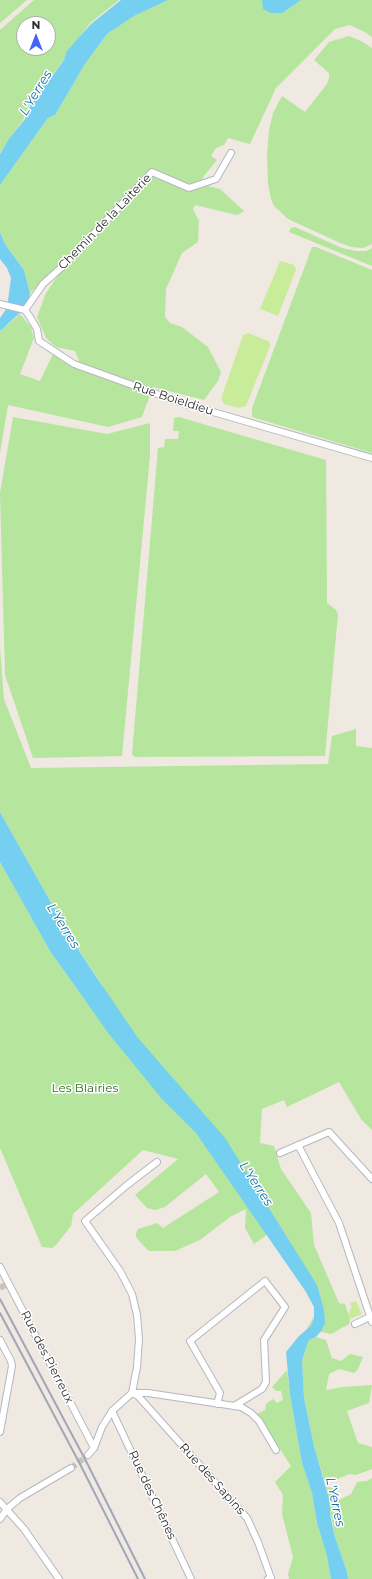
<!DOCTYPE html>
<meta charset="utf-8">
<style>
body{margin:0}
#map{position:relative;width:372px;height:1579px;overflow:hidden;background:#efe9e1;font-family:Montserrat,sans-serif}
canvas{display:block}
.north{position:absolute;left:16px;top:16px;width:40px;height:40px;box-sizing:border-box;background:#fff;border:1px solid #ababab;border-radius:50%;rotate:0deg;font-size:11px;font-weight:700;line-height:16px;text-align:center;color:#2e2e2e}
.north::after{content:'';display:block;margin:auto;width:14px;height:18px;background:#4264fb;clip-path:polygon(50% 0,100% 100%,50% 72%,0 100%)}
</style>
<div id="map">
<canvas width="372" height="1579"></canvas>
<div class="north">N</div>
</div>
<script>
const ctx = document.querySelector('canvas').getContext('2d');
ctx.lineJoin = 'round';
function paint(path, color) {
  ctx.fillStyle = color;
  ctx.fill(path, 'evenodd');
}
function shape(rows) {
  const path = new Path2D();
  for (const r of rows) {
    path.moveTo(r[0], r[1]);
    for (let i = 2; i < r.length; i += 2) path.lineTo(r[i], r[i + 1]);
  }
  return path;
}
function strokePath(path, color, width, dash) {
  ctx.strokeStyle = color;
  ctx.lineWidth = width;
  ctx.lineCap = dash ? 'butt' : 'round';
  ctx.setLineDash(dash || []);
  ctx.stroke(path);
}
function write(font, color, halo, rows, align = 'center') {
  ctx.font = font + ' Montserrat,sans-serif';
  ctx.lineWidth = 3;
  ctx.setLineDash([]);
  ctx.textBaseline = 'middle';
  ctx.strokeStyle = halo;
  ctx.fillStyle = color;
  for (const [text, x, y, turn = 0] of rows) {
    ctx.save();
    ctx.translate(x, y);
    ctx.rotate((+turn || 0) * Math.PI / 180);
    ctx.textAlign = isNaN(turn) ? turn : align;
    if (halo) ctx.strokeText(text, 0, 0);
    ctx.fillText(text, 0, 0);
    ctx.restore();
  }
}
paint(shape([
 [0,0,27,0,0,23],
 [34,0,119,0,90,23,50,79,44,84,30,103,23,120,0,153,0,30],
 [24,24,48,24,48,48,24,48],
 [168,0,372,0,372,37,365,32,350,25,335,29,276,88,250,144,228,138,224,145,216,148,211,156,217,160,203,177,204,185,220,189,244,211,237,215,195,205,193,209,199,221,198,242,182,253,166,289,165,317,170,323,182,327,208,347,221,372,218,381,204,400,153,387,142,417,108,427,8,405,0,453,0,331,20,314,31,327,34,338,20,374,40,381,53,354,82,369,75,351,56,347,46,338,37,317,46,293,77,248,30,293,24,270,5,244,0,232,0,185,48,118,55,115,85,64,107,34,134,16],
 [349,36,363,42,372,48,372,244,363,248,351,247,338,242,288,219,274,206,271,199,268,184,267,155,269,130,273,113,282,96,305,112,327,84,329,78,329,73,314,60,329,42],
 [295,227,342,248,356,251,366,251,372,248,372,266,289,232,291,228],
 [312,247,316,247,372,270,372,453,252,417,252,408],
 [13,417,107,434,150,423,150,456,122,756,33,758,5,675,0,493],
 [179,417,326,460,327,603,336,610,338,614,325,756,135,757,132,754,158,448,164,447,165,439,178,439,179,431,173,431,174,418],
 [0,647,4,699,31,768,328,764,332,736,356,729,356,746,372,748,372,1130,361,1119,339,1082,287,1107,284,1100,262,1109,260,1143,274,1146,281,1169,311,1213,314,1245,339,1303,345,1304,350,1320,349,1324,331,1334,313,1330,305,1332,319,1308,268,1234,254,1244,245,1228,246,1209,230,1217,200,1240,175,1251,149,1251,141,1243,136,1237,136,1233,138,1229,157,1223,163,1228,219,1192,206,1174,165,1207,155,1210,147,1208,135,1195,178,1159,143,1150,73,1214,71,1226,56,1245,52,1248,42,1247,0,1148,0,862,50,951,87,1003,103,986,72,940,0,812],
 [316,1337,326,1340,332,1358,341,1361,350,1354,363,1357,358,1369,354,1373,339,1369,329,1374,326,1390,343,1387,372,1385,369,1403,347,1411,358,1443,372,1447,372,1469,356,1475,350,1474,334,1480,324,1480,314,1446,304,1398,302,1360,309,1340],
 [287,1370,290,1395,302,1463,312,1493,317,1523,327,1556,331,1579,289,1579,288,1574,293,1557,282,1514,283,1495,275,1482,291,1466,257,1414,265,1410,266,1404,273,1399,277,1403,283,1400,281,1391,276,1391,272,1387],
 [372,1478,372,1579,348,1579,347,1572,335,1537,326,1487,333,1488,335,1502,351,1494,357,1482,367,1481]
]), '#b6e59e');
paint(shape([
 [280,261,294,265,296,270,278,316,260,309],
 [248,333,268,341,270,343,270,346,246,406,239,408,224,404,222,400,222,396,243,335],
 [356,1301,362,1314,350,1319,348,1313,350,1312,349,1310,352,1308,350,1303]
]), '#c9ec9a');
paint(shape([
 [121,0,168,0,134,16,107,34,85,64,55,115,48,118,0,185,0,154,9,139,25,119,31,104,44,85,49,81,64,60,67,51,91,24],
 [262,0,301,0,282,13,271,13,263,9],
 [0,232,5,244,24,270,30,293,29,300,21,312,0,331,0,318,7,308,11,278,7,268,0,259],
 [0,812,72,940,93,972,138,1038,225,1138,317,1285,324,1310,325,1323,322,1330,316,1337,309,1340,306,1348,302,1360,304,1398,314,1446,329,1499,331,1519,335,1537,347,1572,348,1579,331,1579,327,1556,317,1523,312,1493,302,1463,290,1395,286,1352,299,1336,311,1326,314,1318,314,1307,306,1292,196,1133,162,1099,109,1034,50,951,0,862]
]), '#75cff0');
strokePath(shape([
 [0,1288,9,1283],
 [71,1468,88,1455]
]), '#c8c4bd', 6, [6, 3]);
const minor = shape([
 [0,304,25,310,30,317,37,329,39,341,74,364,182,403,372,458],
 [25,310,43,284,63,266,152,172,189,188,216,179,231,153],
 [298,1145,339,1223,372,1322],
 [280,1153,329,1132,372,1179],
 [0,1267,94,1448],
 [355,1324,372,1316],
 [0,1340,11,1361,12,1366,0,1432],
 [132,1393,137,1367,139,1339,137,1315,132,1294,120,1271,85,1221,127,1185,157,1162],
 [132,1393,138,1396,247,1518,258,1542,271,1578,268,1579],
 [217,1404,220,1393,190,1341,265,1281,285,1307,264,1340,266,1382,262,1389,234,1406],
 [112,1411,191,1579],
 [88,1455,94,1448,102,1427,112,1411,132,1393,148,1393,241,1407,251,1413,259,1421,276,1450],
 [0,1502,24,1529,59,1579],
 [0,1519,7,1509,20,1498,71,1468]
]);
strokePath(minor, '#b4b7c1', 8);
strokePath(minor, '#fff', 6);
strokePath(shape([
 [0,1299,87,1463,145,1579],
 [0,1313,81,1466,138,1579]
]), '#a3a6b8', 2);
write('12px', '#2e2e2e', '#fff', [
 ["Chemin de la Laiterie",105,222,-46],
 ["Rue Boieldieu",173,399,18],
 ["Rue des Pierreux",47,1357,63],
 ["Rue des Sapins",212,1479,48],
 ["Rue des Chênes",152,1495,65]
]);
write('12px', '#2c6e1b', '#fff', [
 ["Les Blairies",85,1088]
]);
write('italic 13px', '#0d6fa3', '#fff', [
 ["L'Yerres",36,93,-59],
 ["L'Yerres",63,926,58],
 ["L'Yerres",256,1184,57],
 ["L'Yerres",335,1502,78]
]);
</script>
